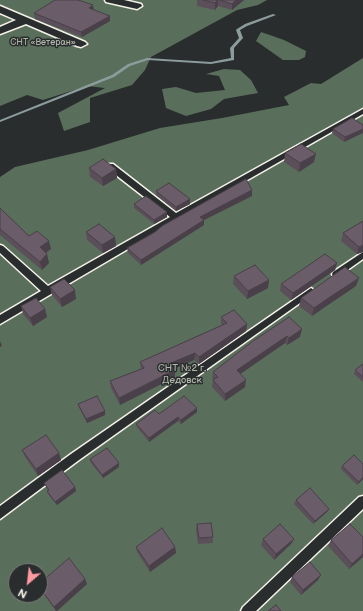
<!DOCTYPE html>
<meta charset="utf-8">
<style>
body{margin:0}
#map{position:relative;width:363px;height:611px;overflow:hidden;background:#2a2d2e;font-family:"Balsamiq Sans",sans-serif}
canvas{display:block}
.north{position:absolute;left:8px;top:563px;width:40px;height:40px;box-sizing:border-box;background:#2a2d2e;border:1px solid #7b7b78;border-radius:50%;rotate:208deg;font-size:11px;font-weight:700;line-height:16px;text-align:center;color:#f4f1e8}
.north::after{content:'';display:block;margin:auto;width:14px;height:18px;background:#ff9aa2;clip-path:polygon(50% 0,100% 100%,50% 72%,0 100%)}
</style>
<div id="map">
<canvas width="363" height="611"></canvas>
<div class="north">N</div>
</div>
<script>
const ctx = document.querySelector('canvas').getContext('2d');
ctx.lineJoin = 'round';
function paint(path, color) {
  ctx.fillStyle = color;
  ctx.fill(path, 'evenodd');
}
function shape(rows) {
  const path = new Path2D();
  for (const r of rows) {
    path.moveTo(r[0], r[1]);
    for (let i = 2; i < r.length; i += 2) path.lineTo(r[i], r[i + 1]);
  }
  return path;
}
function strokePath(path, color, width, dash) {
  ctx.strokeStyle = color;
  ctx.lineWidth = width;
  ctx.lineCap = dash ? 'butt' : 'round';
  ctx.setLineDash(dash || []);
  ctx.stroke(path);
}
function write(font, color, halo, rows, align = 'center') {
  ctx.font = font + ' "Balsamiq Sans",sans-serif';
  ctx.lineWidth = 3;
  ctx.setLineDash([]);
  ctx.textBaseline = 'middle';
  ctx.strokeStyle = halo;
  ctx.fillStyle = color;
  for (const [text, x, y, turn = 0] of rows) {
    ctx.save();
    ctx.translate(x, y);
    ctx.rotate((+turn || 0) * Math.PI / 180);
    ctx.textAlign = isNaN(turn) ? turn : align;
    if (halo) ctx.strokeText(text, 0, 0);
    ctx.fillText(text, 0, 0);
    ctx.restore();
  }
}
paint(shape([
 [0,0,267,0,258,5,237,10,151,57,145,70,132,85,90,98,90,122,64,131,58,113,105,88,87,86,43,100,27,95,0,106],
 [261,32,284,40,306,51,305,57,299,60,283,60,256,41],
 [363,58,363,611,0,611,0,177,15,167,88,150,160,128,222,118,289,105,284,97,311,83,321,84],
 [16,571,40,571,40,595,16,595],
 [224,69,240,70,251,80,258,93,224,99,211,109,186,116,166,108,162,89,176,87,196,93,225,90,219,76,206,74]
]), '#5a6f5b');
paint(shape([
 [273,14,276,15,247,26,240,30,243,38,234,48,234,60,211,64,148,60,130,66,114,77,0,122,0,120,112,75,128,64,147,58,211,62,231,58,230,48,239,38,236,30,237,29,245,24,273,14]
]), '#8c9c9c');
const lane = shape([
 [363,109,363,114,179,219,0,324,0,315,41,291,0,253,0,245,3,246,48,286,170,217,107,168,107,164,113,164,176,213,363,109],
 [363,252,363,259,339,276,333,276,332,274,333,272,363,252],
 [311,288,315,291,314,293,79,460,0,519,0,506,71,454,311,288],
 [363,496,363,509,256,611,241,611,243,607,359,497,363,496]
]);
const street = shape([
 [105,0,124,0,141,4,142,6,137,9,106,2,105,0],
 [0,6,85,42,87,44,81,47,77,46,26,24,0,34,0,27,16,20,0,13,0,6]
]);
strokePath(lane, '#f4f1e8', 3);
strokePath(street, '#f4f1e8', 3);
paint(lane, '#2a2d2e');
paint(street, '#2a2d2e');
paint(shape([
 [197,0,244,0,232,10,218,6,215,10,197,6],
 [93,5,93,10,110,16,110,21,82,37,35,19,34,13],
 [352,118,344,142,332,133,333,129],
 [285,153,314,162,299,172,284,162],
 [89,168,116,169,117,178,103,186,90,177],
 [252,190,252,196,204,220,204,225,141,265,128,253,127,248],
 [156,191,190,204,176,211,156,195],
 [134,204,167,212,167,217,154,224,134,208],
 [0,208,29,236,51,249,46,253,49,263,42,270,0,235],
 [363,221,363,252,357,254,341,241,343,233],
 [86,232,115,237,116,246,103,253,87,240],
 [337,263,335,270,291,300,280,291,281,284],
 [234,276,268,288,247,299,233,284],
 [356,286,325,307,312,316,299,306,301,298],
 [50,287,76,299,62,307,52,295],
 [21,306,45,309,47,317,33,326,23,314],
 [221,317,247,324,246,331,199,364,194,360,174,369,175,377,120,405,111,388,110,381,141,369,140,362,222,325,221,324],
 [289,317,300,337,287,345,285,343,240,374,245,387,225,401,212,387,213,380,212,379,213,372],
 [363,364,363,382,354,374,355,370],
 [78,404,105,411,105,415,87,423,79,408],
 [197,412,181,424,178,421,149,442,137,427,136,424,159,414],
 [22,450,59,453,61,460,38,476,25,457],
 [90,459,119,467,103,478,91,463],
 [342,466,363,479,357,485,341,469],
 [44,483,75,487,76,491,57,505,48,494,47,491,48,490],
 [296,500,329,509,327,512,313,524,294,504],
 [197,524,213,537,213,543,198,544,196,530],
 [363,537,363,557,349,569,328,546,331,540],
 [263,539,294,539,291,544,274,560,261,545],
 [136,547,175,547,176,553,150,572,137,552],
 [292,577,318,580,301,595,290,582],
 [85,579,87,584,57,611,56,611,40,589,40,583]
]), '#5b4f59');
paint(shape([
 [217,0,218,0,218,6,215,10,215,3],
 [236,0,244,0,232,10,232,4],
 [93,5,94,11,89,8],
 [110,16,110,21,82,37,81,32],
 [363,129,363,133,344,142,345,137],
 [316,154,314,162,299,172,300,163],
 [116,169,117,178,103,186,102,178],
 [252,190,252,196,200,222,200,217],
 [190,199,190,204,176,211,176,207],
 [167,212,167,217,154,224,154,220],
 [204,220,204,225,141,265,141,260],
 [115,237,116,246,103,253,102,245],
 [49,241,51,249,42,255,40,247],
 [363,245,363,252,357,254,359,247],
 [47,254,49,263,42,270,40,262],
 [337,263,335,270,291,300,293,293],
 [359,278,356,286,325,307,312,316,314,308,327,299],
 [269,280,268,288,247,299,248,291],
 [75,290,76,299,62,307,60,299],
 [45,309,47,317,33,326,30,318],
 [247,324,246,331,199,364,199,357],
 [302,329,300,337,287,345,289,338],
 [287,336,285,343,236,377,237,370],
 [0,341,2,346,0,347],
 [195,353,194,360,171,370,171,363],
 [175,370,175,377,120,405,119,398],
 [246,380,245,387,225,401,225,394],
 [197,408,197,412,181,424,181,420],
 [105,411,105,415,87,423,86,419],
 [178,417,178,421,149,442,149,438],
 [59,453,61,460,38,476,36,469],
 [119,463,119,467,103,478,102,475],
 [363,477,363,479,357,485,359,482],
 [75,487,76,491,57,505,55,502],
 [329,509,327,512,313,524,315,521],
 [294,539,291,544,274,560,276,554],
 [175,547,176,553,150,572,149,566],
 [363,554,363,557,349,569,352,564],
 [321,575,318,580,301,595,303,590],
 [85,579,87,584,57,611,56,611,54,607]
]), '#4a4049');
const building = shape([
 [55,0,78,0,93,5,89,8,110,16,81,32,34,13,55,0],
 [203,0,217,0,215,3,203,0],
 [220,0,236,0,232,4,220,0],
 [352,118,363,125,363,129,345,137,333,129,352,118],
 [301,144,316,154,300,163,285,153,301,144],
 [103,159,116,169,102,178,89,168,103,159],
 [246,179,252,190,200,217,204,220,141,260,127,248,155,232,162,226,246,179],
 [169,183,190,199,176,207,156,191,169,183],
 [146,196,167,212,154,220,134,204,146,196],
 [0,208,29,236,37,231,49,241,40,247,47,254,40,262,0,229,0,208],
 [363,221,363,245,359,247,343,233,363,221],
 [99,224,115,237,102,245,86,232,99,224],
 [325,254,337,263,293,293,281,284,325,254],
 [255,265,269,280,248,291,234,276,255,265],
 [345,267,359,278,327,299,314,308,301,298,345,267],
 [64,279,75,290,60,299,50,287,64,279],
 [36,298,45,309,30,318,21,306,36,298],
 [234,310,247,324,199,357,195,353,171,363,175,370,119,398,110,381,144,368,140,362,227,323,221,317,234,310],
 [289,317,302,329,289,338,287,336,237,370,246,380,225,394,213,380,218,377,213,372,253,341,289,317],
 [363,364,363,377,355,370,363,364],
 [97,396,105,411,86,419,78,404,97,396],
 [184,396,197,408,181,420,178,417,149,438,136,424,155,410,159,414,184,396],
 [46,435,59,453,36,469,22,450,46,435],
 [107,448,119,463,102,475,90,459,107,448],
 [354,455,363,464,363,477,359,482,342,466,354,455],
 [62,470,75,487,55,502,47,491,49,490,44,483,62,470],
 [310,488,329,509,315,521,296,500,310,488],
 [211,523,213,537,199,538,197,524,211,523],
 [280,524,294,539,276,554,263,539,280,524],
 [350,524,363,537,363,554,352,564,331,540,350,524],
 [162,528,175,547,149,566,136,547,162,528],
 [69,558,85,579,54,607,40,588,40,583,69,558],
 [310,562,321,575,303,590,292,577,310,562],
 [276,605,281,611,268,611,276,605]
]);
paint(building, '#6a5c68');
strokePath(building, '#4a4049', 1);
write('9px', '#afb6a9', '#2a2d2e', [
 ["СНТ «Ветеран»",43,43]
]);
write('10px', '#afb6a9', '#2a2d2e', [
 ["СНТ №2 г.",182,368],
 ["Дедовск",182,380]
]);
</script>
